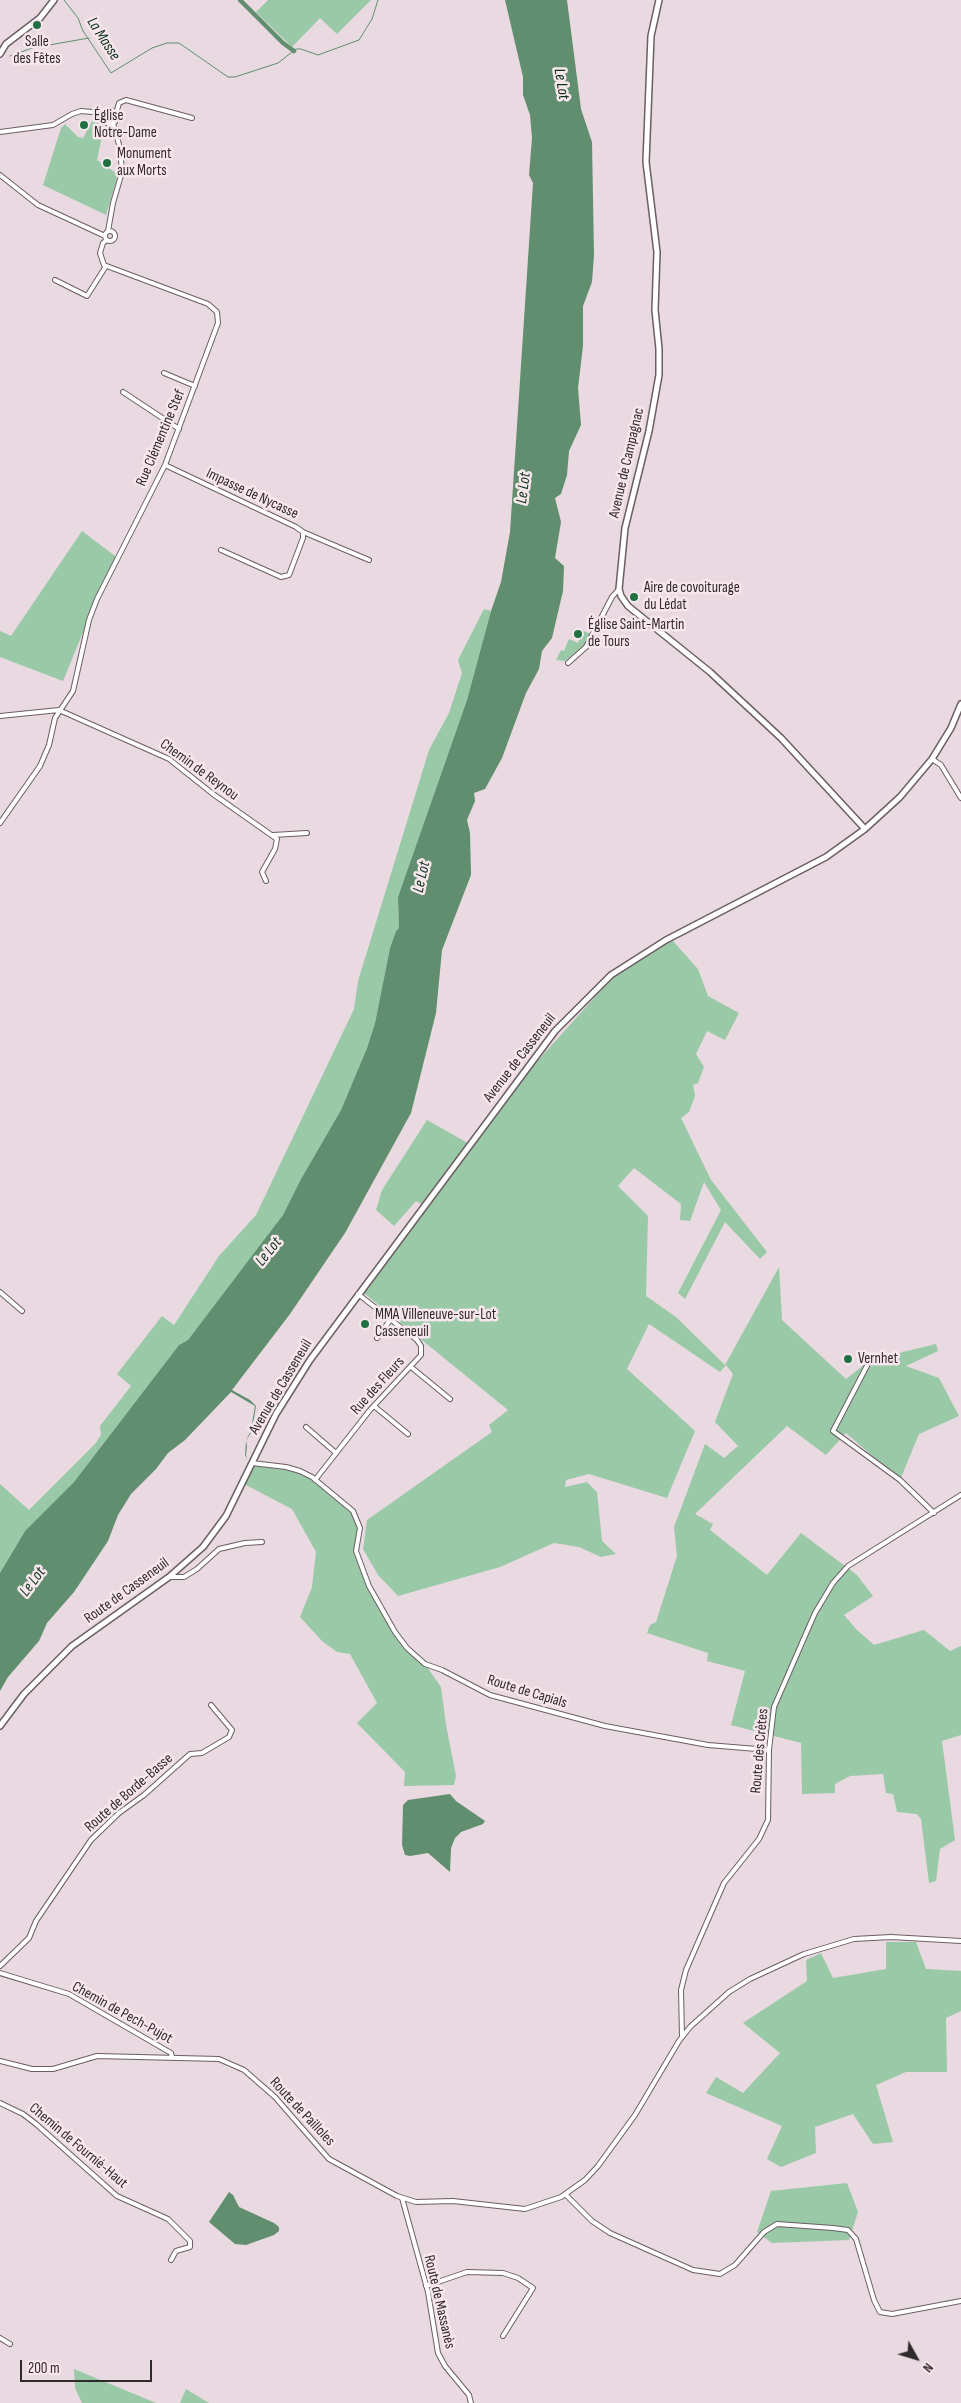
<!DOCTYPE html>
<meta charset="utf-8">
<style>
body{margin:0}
#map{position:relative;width:961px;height:2403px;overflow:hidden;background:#e9d9e0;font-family:"Sofia Sans Condensed",sans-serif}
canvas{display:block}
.north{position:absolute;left:891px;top:2333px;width:50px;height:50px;-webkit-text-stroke:4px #f7e7ed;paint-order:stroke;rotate:129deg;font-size:14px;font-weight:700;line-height:20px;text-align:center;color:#302a2d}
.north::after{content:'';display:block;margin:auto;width:18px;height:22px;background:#302a2d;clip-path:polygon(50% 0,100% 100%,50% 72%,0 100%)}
.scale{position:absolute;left:20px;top:2360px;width:132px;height:22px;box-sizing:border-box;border:2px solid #302a2d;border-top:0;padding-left:6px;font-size:15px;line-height:18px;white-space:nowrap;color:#302a2d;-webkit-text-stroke:4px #f7e7ed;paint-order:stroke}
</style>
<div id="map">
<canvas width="961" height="2403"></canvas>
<div class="north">N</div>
<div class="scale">200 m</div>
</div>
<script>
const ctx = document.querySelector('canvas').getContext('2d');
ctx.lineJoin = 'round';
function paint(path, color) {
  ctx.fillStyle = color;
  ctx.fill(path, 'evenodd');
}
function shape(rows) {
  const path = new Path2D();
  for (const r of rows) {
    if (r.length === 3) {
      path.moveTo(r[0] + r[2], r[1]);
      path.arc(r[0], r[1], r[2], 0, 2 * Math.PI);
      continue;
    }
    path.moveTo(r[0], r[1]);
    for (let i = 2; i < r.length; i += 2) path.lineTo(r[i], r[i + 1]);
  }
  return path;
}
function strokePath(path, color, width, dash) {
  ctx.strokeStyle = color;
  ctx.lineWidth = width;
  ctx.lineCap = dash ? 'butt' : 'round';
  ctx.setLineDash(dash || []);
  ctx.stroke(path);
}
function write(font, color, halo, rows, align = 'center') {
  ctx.font = font + ' "Sofia Sans Condensed",sans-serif';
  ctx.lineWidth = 5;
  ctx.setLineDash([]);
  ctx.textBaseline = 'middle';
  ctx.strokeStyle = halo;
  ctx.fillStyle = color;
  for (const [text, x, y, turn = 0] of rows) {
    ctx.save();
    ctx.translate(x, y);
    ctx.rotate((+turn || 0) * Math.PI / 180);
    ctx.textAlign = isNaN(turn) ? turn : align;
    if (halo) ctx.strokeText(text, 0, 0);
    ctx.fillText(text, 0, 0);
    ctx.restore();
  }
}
paint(shape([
 [268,0,371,0,337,34,320,18,292,47,256,12],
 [94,118,102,122,104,127,97,160,116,173,117,178,106,215,43,185,61,128,65,124,78,137,83,138],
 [82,531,119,559,95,603,63,681,0,657,0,631,11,636],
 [484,609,491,611,467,700,398,897,399,928,396,931,390,948,375,1023,367,1048,341,1110,301,1179,283,1215,265,1240,188,1340,179,1345,74,1482,25,1531,0,1573,0,1484,29,1510,95,1444,101,1435,100,1426,131,1386,117,1374,162,1316,174,1325,219,1256,256,1215,354,1009,358,981,429,750,449,713,462,673,458,660],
 [583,631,591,634,584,646,565,661,556,660,561,650,564,651,569,639,578,643],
 [672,940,698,969,708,996,739,1013,725,1040,707,1031,696,1054,704,1067,698,1083,693,1085,695,1096,689,1112,681,1118,711,1180,767,1252,760,1259,725,1222,685,1299,678,1293,721,1210,704,1182,690,1221,680,1220,681,1204,634,1168,618,1186,648,1216,646,1296,676,1317,725,1365,779,1267,782,1320,846,1379,870,1360,936,1344,938,1351,906,1366,939,1378,959,1416,919,1434,900,1480,846,1433,826,1455,787,1426,695,1514,713,1524,710,1530,767,1575,801,1533,857,1575,873,1596,844,1615,856,1629,874,1645,924,1630,950,1651,961,1646,961,1735,942,1741,955,1840,940,1849,936,1881,929,1883,921,1819,917,1814,897,1812,893,1794,886,1793,883,1774,850,1776,835,1784,835,1793,802,1794,801,1743,731,1725,745,1671,707,1661,708,1653,647,1633,650,1625,656,1622,677,1556,674,1527,705,1444,724,1458,738,1446,715,1422,733,1374,726,1365,720,1372,649,1324,627,1369,695,1431,667,1498,589,1474,566,1480,565,1487,587,1482,597,1492,602,1541,616,1554,601,1557,579,1547,554,1543,500,1567,398,1596,378,1575,363,1549,367,1520,492,1432,489,1425,508,1410,364,1293,426,1207,416,1201,394,1226,376,1210,382,1190,427,1120,473,1146,533,1066,612,978],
 [252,1463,286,1467,312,1477,353,1511,360,1528,356,1551,369,1586,407,1648,425,1664,441,1687,446,1725,456,1776,454,1785,404,1786,405,1772,357,1723,377,1703,350,1654,337,1652,322,1641,300,1617,312,1587,316,1552,292,1509,242,1483],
 [886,1942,916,1942,926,1969,961,1971,961,2011,946,2018,947,2072,906,2072,876,2085,893,2142,873,2144,853,2114,815,2127,816,2153,781,2167,767,2159,782,2126,706,2093,716,2077,743,2093,780,2053,743,2023,807,1981,806,1960,821,1953,833,1978,886,1969],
 [847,2183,858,2212,849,2240,772,2243,757,2232,771,2191],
 [74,2369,156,2403,82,2403,75,2388],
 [186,2389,209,2403,180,2403]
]), '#99c9a7');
paint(shape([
 [505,0,567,0,581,109,592,142,594,255,592,282,583,306,583,346,578,388,581,425,569,451,567,475,561,494,555,498,561,522,555,558,564,566,563,591,552,638,542,651,539,669,526,693,502,758,485,789,474,793,475,801,467,820,470,833,471,875,442,950,436,1013,411,1113,345,1233,290,1314,232,1390,250,1400,256,1406,252,1431,246,1441,247,1446,246,1455,247,1459,245,1455,246,1441,251,1430,255,1406,231,1392,185,1440,168,1453,156,1469,131,1494,118,1515,108,1541,74,1592,47,1623,39,1641,8,1677,0,1691,0,1573,25,1531,74,1482,179,1345,188,1340,283,1215,301,1179,341,1110,367,1048,375,1023,390,948,396,931,399,928,398,897,467,700,491,611,501,582,510,532,533,183,529,175,532,138,530,115,523,95,523,77],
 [450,1794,456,1801,485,1821,483,1824,461,1832,455,1838,451,1848,450,1872,428,1853,410,1856,405,1855,402,1845,403,1805,408,1800],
 [229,2192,233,2195,239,2207,274,2223,279,2227,279,2231,274,2235,246,2245,235,2244,209,2222]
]), '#608e6e');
strokePath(shape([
 [64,0,78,18,83,31,111,73,152,48,167,43,179,43,228,77,235,77,278,63,296,49,301,49,318,55,359,40,372,19,378,0],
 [10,56,32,48,89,38]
]), '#608e6e', 1);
strokePath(shape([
 [240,0,283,43,294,51]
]), '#608e6e', 4.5);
const street = shape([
 [110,117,7],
 [116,114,119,103,126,100,192,118],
 [0,132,53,125,72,114,81,111,104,113],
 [0,175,38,205,105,236],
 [110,236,5],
 [108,231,113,203,122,172,120,148,113,123],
 [55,280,87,296,106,266],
 [164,373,195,386],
 [123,392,179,429],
 [165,465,296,527,303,532,303,538,289,575,281,577,221,550],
 [303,532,369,560],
 [568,663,586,647,612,597,619,589],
 [0,716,59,710,169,759,213,794,277,839,275,849,262,872,266,881],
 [932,759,941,765,961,798],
 [0,823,40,766,49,745,55,718,73,691,89,620,97,599,165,465,218,323,217,312,208,304,104,265,100,253,103,243,107,240],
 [273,835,307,833],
 [0,1292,22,1311],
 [377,1338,391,1319],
 [870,1360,833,1431,900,1480,934,1513],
 [411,1367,450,1399],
 [374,1406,408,1434],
 [306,1427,336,1453],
 [252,1463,286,1467,300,1471,312,1477,353,1511,360,1528,356,1551,369,1586,395,1632,407,1648,425,1664,442,1670,490,1695,605,1726,708,1745,769,1750],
 [315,1480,370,1410,421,1355,421,1346,417,1340,358,1294],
 [169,1577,184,1577,197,1569,219,1549,245,1543,262,1542],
 [0,1966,29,1938,36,1921,91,1840,119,1813,144,1795,190,1754,202,1753,229,1737,232,1730,211,1705],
 [0,1973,69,1994,171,2053,172,2057],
 [682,2037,681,1990,686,1970,724,1883,759,1839,768,1820,769,1750,774,1707,815,1613,833,1583,848,1566,961,1495],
 [0,2061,32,2069,53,2069,97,2056,219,2059,244,2070,275,2097,329,2159,397,2196,416,2202,453,2201,525,2209,561,2197,585,2180,598,2166,635,2115,679,2041,690,2027,729,1992,750,1979,804,1954,854,1939,891,1937,961,1941],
 [0,2103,23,2114,36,2124,117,2196,168,2219,190,2241,190,2247,176,2251,171,2260],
 [565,2194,592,2221,610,2233,693,2270,720,2274,735,2265,764,2232,777,2224,833,2228,848,2230,856,2239,874,2300,880,2312,892,2314,961,2301],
 [402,2198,428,2292,438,2353,445,2366,469,2395,471,2403],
 [426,2286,467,2272,503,2273,518,2278,533,2288,503,2336],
 [0,2338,10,2344]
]);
const secondary = shape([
 [659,0,651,36,646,162,657,252,655,310,659,349,659,375,649,431,625,528,619,589,621,596,628,606,710,672,781,738,865,829],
 [0,54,6,44,40,18,54,0],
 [0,1726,24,1694,72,1646,169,1577,203,1547,226,1516,276,1414,310,1360,555,1031,611,975,666,940,826,857,865,829,900,797,932,759,951,728,961,704]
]);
strokePath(street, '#6c5e64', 6);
strokePath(secondary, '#6c5e64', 8);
strokePath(street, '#fff', 4);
strokePath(secondary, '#fff', 5);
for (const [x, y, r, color] of [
 [37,25,5,"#207142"],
 [84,125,5,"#207142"],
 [107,163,5,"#207142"],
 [634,597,5,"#207142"],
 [578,634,5,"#207142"],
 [365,1324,5,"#207142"],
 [848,1359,5,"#207142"]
]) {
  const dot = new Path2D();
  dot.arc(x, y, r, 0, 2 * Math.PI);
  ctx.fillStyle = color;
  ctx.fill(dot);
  strokePath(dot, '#f7e7ed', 2);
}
write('15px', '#302a2d', '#f7e7ed', [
 ["Salle",37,42,"center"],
 ["des Fêtes",37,59,"center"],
 ["Église",94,116],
 ["Notre-Dame",94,133],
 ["Monument",117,154],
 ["aux Morts",117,171],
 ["Aire de covoiturage",644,588],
 ["du Lédat",644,605],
 ["Église Saint-Martin",588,625],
 ["de Tours",588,642],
 ["MMA Villeneuve-sur-Lot",375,1315],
 ["Casseneuil",375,1332],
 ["Vernhet",858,1359]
], 'left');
write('15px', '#302a2d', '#f7e7ed', [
 ["Rue Clémentine Stef",161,438,-67],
 ["Avenue de Campagnac",627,463,-77],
 ["Impasse de Nycasse",252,494,25],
 ["Chemin de Reynou",199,770,36],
 ["Avenue de Casseneuil",520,1058,-52],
 ["Rue des Fleurs",378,1386,-48],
 ["Avenue de Casseneuil",281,1387,-59],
 ["Route de Casseneuil",127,1591,-36],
 ["Route de Capials",527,1692,17],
 ["Route des Crètes",760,1751,-85],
 ["Route de Borde-Basse",129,1793,-41],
 ["Chemin de Pech-Pujot",122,2013,29],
 ["Route de Pailloles",302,2112,47],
 ["Chemin de Fournié-Haut",78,2146,40],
 ["Route de Massanès",439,2302,77]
]);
write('italic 16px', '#0d331c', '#f7e7ed', [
 ["La Masse",103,39,57],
 ["Le Lot",561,84,81],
 ["Le Lot",524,488,-83],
 ["Le Lot",422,877,-77],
 ["Le Lot",269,1252,-51],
 ["Le Lot",33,1582,-53]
]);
</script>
